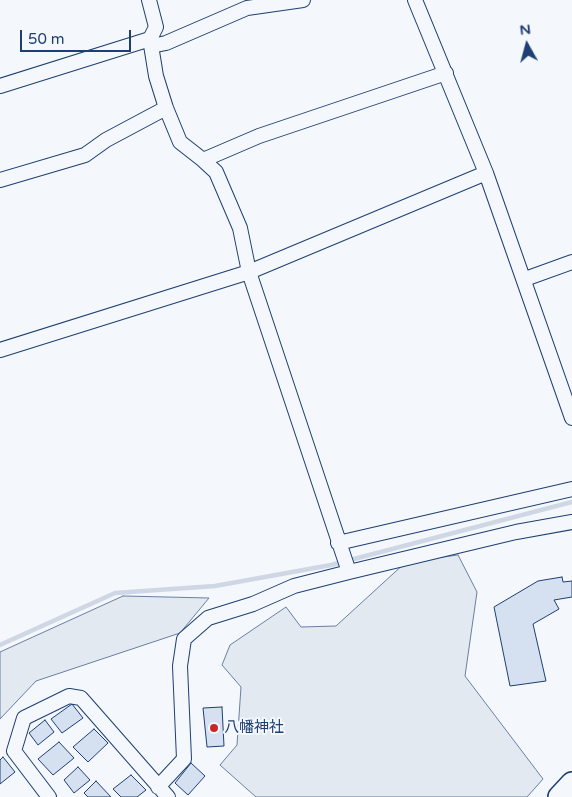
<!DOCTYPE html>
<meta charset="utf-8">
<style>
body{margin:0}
#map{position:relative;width:572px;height:797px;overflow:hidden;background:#f4f7fb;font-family:"Varela Round",sans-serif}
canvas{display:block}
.north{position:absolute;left:502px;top:20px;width:50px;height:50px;-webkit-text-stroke:4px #f4f7fb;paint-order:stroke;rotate:353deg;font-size:14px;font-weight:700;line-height:20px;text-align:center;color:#1d3f73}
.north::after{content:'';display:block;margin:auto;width:18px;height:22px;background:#1d3f73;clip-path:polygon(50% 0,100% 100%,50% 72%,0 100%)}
.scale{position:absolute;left:20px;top:30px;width:111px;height:22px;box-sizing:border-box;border:2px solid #1d3f73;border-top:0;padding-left:6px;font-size:15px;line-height:18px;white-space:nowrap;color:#1d3f73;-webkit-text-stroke:4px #f4f7fb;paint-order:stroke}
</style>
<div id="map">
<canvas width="572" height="797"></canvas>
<div class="north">N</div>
<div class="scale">50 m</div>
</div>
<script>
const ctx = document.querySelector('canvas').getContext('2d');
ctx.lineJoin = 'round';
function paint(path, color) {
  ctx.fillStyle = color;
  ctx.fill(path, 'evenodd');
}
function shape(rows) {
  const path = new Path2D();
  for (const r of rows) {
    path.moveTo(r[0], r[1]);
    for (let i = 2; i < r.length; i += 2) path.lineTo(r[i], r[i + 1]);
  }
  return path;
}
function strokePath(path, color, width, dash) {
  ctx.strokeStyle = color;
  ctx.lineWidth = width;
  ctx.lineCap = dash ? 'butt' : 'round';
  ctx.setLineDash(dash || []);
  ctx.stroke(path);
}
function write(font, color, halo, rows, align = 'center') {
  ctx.font = font + ' "Varela Round","Noto Sans JP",sans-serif';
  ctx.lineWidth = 4;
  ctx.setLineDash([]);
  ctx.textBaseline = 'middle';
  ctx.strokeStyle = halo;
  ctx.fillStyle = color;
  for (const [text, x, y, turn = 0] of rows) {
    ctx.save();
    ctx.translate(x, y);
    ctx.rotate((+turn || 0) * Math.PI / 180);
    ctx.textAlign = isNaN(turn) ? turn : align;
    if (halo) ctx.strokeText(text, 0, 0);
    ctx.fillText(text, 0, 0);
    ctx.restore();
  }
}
const green = shape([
 [458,555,477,592,465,676,543,779,527,797,256,797,220,765,237,745,241,687,222,665,230,645,286,607,301,627,336,626,406,562,458,555],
 [123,596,209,598,180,633,36,681,0,719,0,652,123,596]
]);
paint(green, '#e3e9f0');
strokePath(green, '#687fa3', 1);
strokePath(shape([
 [0,645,115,593,215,586,331,565,572,502]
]), '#cfd7e4', 4.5);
const building = shape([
 [562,577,563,582,572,581,572,597,554,600,559,609,533,624,546,681,510,686,494,607,538,581,562,577],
 [72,704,83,718,62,733,51,719,72,704],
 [222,707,224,746,207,747,203,708,222,707],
 [45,720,54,732,38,745,29,733,45,720],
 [94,729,108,743,88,762,73,747,94,729],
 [59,742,74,758,53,775,38,759,59,742],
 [3,757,15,772,0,784,0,760,3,757],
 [191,763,205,776,188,795,175,783,191,763],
 [78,767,90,780,74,793,64,780,78,767],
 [131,775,146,790,137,797,121,797,113,789,131,775],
 [96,781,111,797,88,797,84,793,96,781]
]);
paint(building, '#d5e0f0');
strokePath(building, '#1d3f73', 1);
const minor = shape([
 [149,0,156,27,150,39,156,76,166,108,180,142,203,160,216,172,240,228,249,272,349,572,294,586,253,604,208,618,184,639,180,666,184,759,158,787],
 [415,0,486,173,572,418],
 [151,46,166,43,247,8,303,0],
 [0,86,150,39],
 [203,160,259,136,446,73],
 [0,180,85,155,106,140,166,108],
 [525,279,572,262],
 [0,350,249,272,486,173],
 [338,543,572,489],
 [349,572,516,532,572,522],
 [49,797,14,751,24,718,69,696,81,698,168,797]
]);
const primary = shape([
 [559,797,572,783]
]);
strokePath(minor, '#1d3f73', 16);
strokePath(primary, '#1d3f73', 24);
strokePath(minor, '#f4f7fb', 14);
strokePath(primary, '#f4f7fb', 21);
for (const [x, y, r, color] of [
 [214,728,5,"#c62828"]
]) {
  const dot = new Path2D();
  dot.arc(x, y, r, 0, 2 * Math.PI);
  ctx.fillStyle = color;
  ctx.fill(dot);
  strokePath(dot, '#f4f7fb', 2);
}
write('15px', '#1d3f73', '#f4f7fb', [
 ["八幡神社",224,728]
], 'left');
</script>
